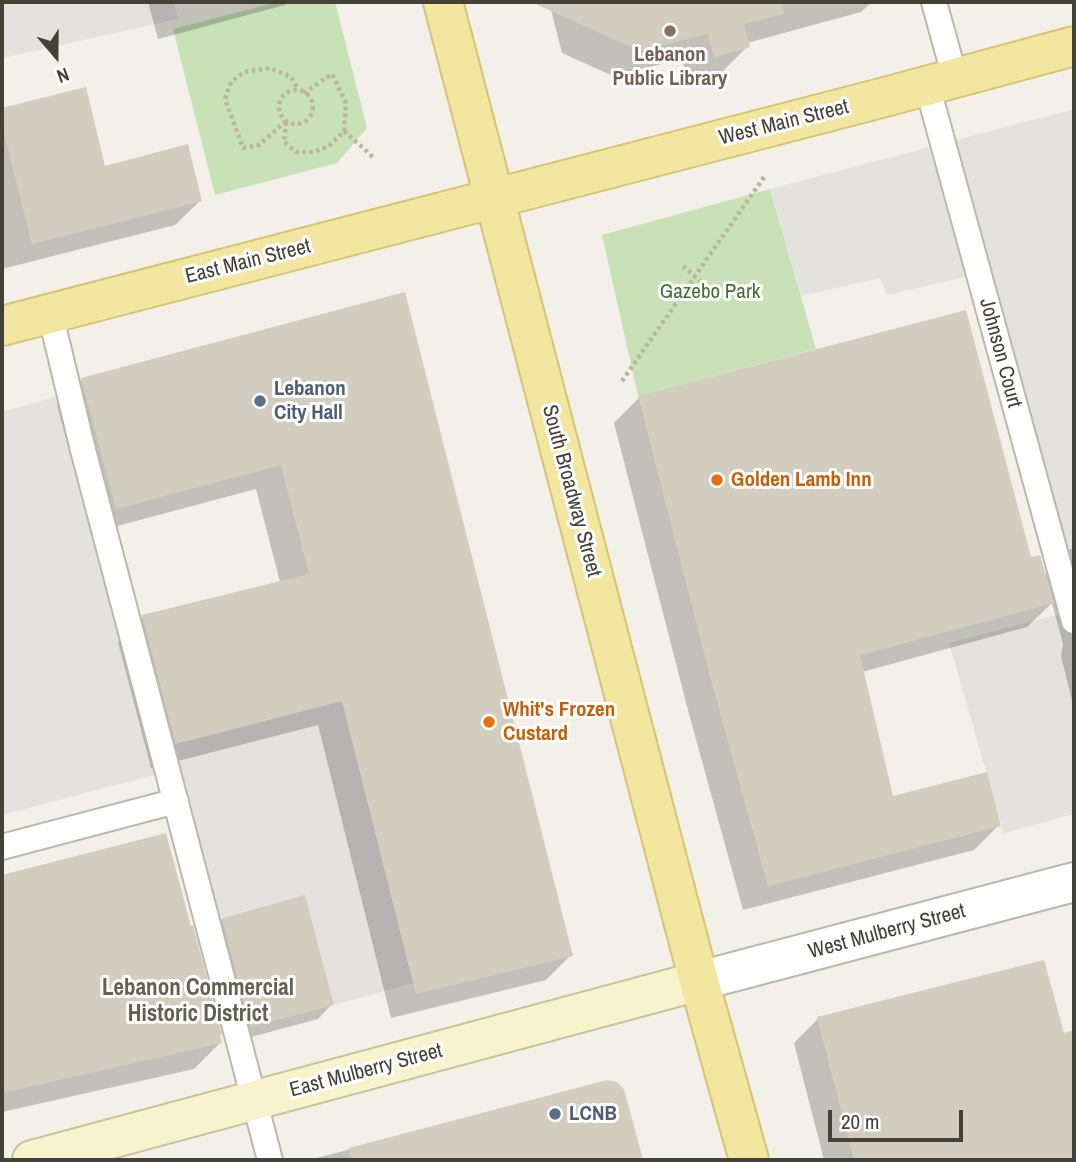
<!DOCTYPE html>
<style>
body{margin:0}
#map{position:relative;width:1076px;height:1162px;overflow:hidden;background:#f2f0e8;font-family:"Archivo Narrow",sans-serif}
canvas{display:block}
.frame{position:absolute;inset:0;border:4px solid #444137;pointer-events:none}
.north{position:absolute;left:21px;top:21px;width:70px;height:70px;-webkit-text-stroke:5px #fff;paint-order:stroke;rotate:160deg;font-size:19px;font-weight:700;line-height:28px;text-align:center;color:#444137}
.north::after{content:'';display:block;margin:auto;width:24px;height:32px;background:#444137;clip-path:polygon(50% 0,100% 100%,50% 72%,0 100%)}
.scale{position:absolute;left:828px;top:1110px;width:135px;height:32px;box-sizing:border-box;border:4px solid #444137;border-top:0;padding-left:9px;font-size:21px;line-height:24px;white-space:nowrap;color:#444137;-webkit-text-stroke:5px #fff;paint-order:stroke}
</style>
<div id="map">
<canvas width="1076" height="1162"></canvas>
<div class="frame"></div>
<div class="north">N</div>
<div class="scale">20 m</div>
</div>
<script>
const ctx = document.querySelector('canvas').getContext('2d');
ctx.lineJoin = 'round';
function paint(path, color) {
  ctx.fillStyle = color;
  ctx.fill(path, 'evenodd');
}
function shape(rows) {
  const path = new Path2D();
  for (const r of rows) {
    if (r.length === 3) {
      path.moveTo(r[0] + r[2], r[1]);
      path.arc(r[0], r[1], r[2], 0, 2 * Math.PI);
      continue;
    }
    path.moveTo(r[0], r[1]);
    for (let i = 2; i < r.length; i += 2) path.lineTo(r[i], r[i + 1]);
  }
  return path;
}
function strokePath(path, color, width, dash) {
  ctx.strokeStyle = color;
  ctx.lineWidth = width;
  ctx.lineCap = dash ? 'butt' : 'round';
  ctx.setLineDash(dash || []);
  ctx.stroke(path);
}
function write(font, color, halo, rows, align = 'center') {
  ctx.font = font + ' "Archivo Narrow",sans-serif';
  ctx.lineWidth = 6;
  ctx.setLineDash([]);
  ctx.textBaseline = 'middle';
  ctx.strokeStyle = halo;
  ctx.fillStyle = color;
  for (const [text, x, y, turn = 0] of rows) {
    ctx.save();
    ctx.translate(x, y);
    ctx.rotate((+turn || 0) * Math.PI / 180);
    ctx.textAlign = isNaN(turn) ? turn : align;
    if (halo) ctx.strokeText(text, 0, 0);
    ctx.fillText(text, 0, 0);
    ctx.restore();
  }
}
paint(shape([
 [278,2,335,2,367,128,337,163,215,195,173,29],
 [770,189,816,349,638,396,602,235]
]), '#c8e1b6');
paint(shape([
 [2,2,174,2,178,19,2,58],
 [1074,109,1074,546,1065,549,978,274,887,295,880,278,801,296,770,189],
 [69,393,163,747,342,701,413,983,334,1005,305,896,208,921,169,771,2,815,2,412],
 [1067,612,1074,639,1074,814,1004,833,949,643]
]), '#e3e2df');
paint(shape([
 [148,2,288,2,285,5,158,39],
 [549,2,872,2,861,12,747,43,748,46,722,72,688,82,682,59,613,76,562,53],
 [85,89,104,168,200,201,175,225,2,269,2,109],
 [404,294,571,955,546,980,391,1018,318,725,151,768,118,642,143,617,280,582,256,489,91,533,57,405,82,380],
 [639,398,1030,560,1044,575,1070,549,1074,548,1074,709,1061,656,1063,644,1052,603,1027,627,862,672,892,798,999,825,974,850,743,910,689,714,614,423],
 [165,835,220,1043,194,1069,2,1112,2,876],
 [222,919,332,1004,318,1019,236,1041,208,934],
 [818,1019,1062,1035,1074,1032,1074,1160,824,1160,794,1043],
 [607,1082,623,1090,641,1160,309,1160]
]), '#0003');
paint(shape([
 [531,2,782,2,784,14,744,24,750,47,714,57,708,34,640,51],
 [86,87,105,166,188,144,202,201,32,244,2,125,2,108],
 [405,292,573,956,416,994,342,701,176,744,142,615,309,574,281,465,116,509,81,378],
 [966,310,1031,557,1040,555,1054,603,860,655,893,796,987,772,1001,826,768,886,714,691,638,396],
 [166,833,191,926,193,925,222,1035,220,1035,222,1043,2,1093,2,875],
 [305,895,334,1005,250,1027,222,918],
 [1044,960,1064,1033,1074,1030,1074,1160,854,1160,817,1017],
 [607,1080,617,1082,624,1089,643,1160,351,1160,349,1148]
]), '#d2cdbf');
const lane = shape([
 [934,2,955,78],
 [927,85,1074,621],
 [50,313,83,450,270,1160],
 [2,847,176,801]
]);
const street = shape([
 [699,981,1074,882]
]);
const secondary = shape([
 [32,1160,699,981]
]);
const primary = shape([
 [443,2,699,981,749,1160],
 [2,326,885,97,1074,46]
]);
strokePath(lane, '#bcb8ac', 28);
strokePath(street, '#bcb8ac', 42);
strokePath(secondary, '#c9c49b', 42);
strokePath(primary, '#d5c573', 42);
strokePath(shape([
 [296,107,17],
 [286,121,259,145,243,148,225,99,231,82,244,72,270,68,291,77,299,90],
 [286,122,284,142,296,152,314,152,329,146,344,131,346,103,332,74,304,93],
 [344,131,373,157],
 [683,266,707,287],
 [622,381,764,177]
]), '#bcb69f', 4.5, [3.5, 3.5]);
strokePath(lane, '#fff', 24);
strokePath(street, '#fff', 38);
strokePath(secondary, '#f8f3cc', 38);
strokePath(primary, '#f2e6a1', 38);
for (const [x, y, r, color] of [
 [670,31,7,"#8d6e63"],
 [260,401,7,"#5c6f8a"],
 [717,480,7,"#e8710a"],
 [489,722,7,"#e8710a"],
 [555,1114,7,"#5c6f8a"]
]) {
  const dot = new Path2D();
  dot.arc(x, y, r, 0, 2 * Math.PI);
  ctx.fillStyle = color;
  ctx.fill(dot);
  strokePath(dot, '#fff', 2.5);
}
write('bold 21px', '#785e54', '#fff', [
 ["Lebanon",670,55],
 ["Public Library",670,79]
]);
write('21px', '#444137', '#fff', [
 ["West Main Street",784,123,-14],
 ["East Main Street",248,262,-14],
 ["Johnson Court",1000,353,75],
 ["South Broadway Street",571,491,75],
 ["West Mulberry Street",887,932,-15],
 ["East Mulberry Street",366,1071,-15]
]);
write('21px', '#416f32', '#fff', [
 ["Gazebo Park",710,292]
]);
write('bold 21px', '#4e5e75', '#fff', [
 ["Lebanon",274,389],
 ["City Hall",274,413],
 ["LCNB",569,1114]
], 'left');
write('bold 21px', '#c56008', '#fff', [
 ["Golden Lamb Inn",731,480],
 ["Whit's Frozen",503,710],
 ["Custard",503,734]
], 'left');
write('bold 23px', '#666050', '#fff', [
 ["Lebanon Commercial",198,989],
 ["Historic District",198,1015]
]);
</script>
